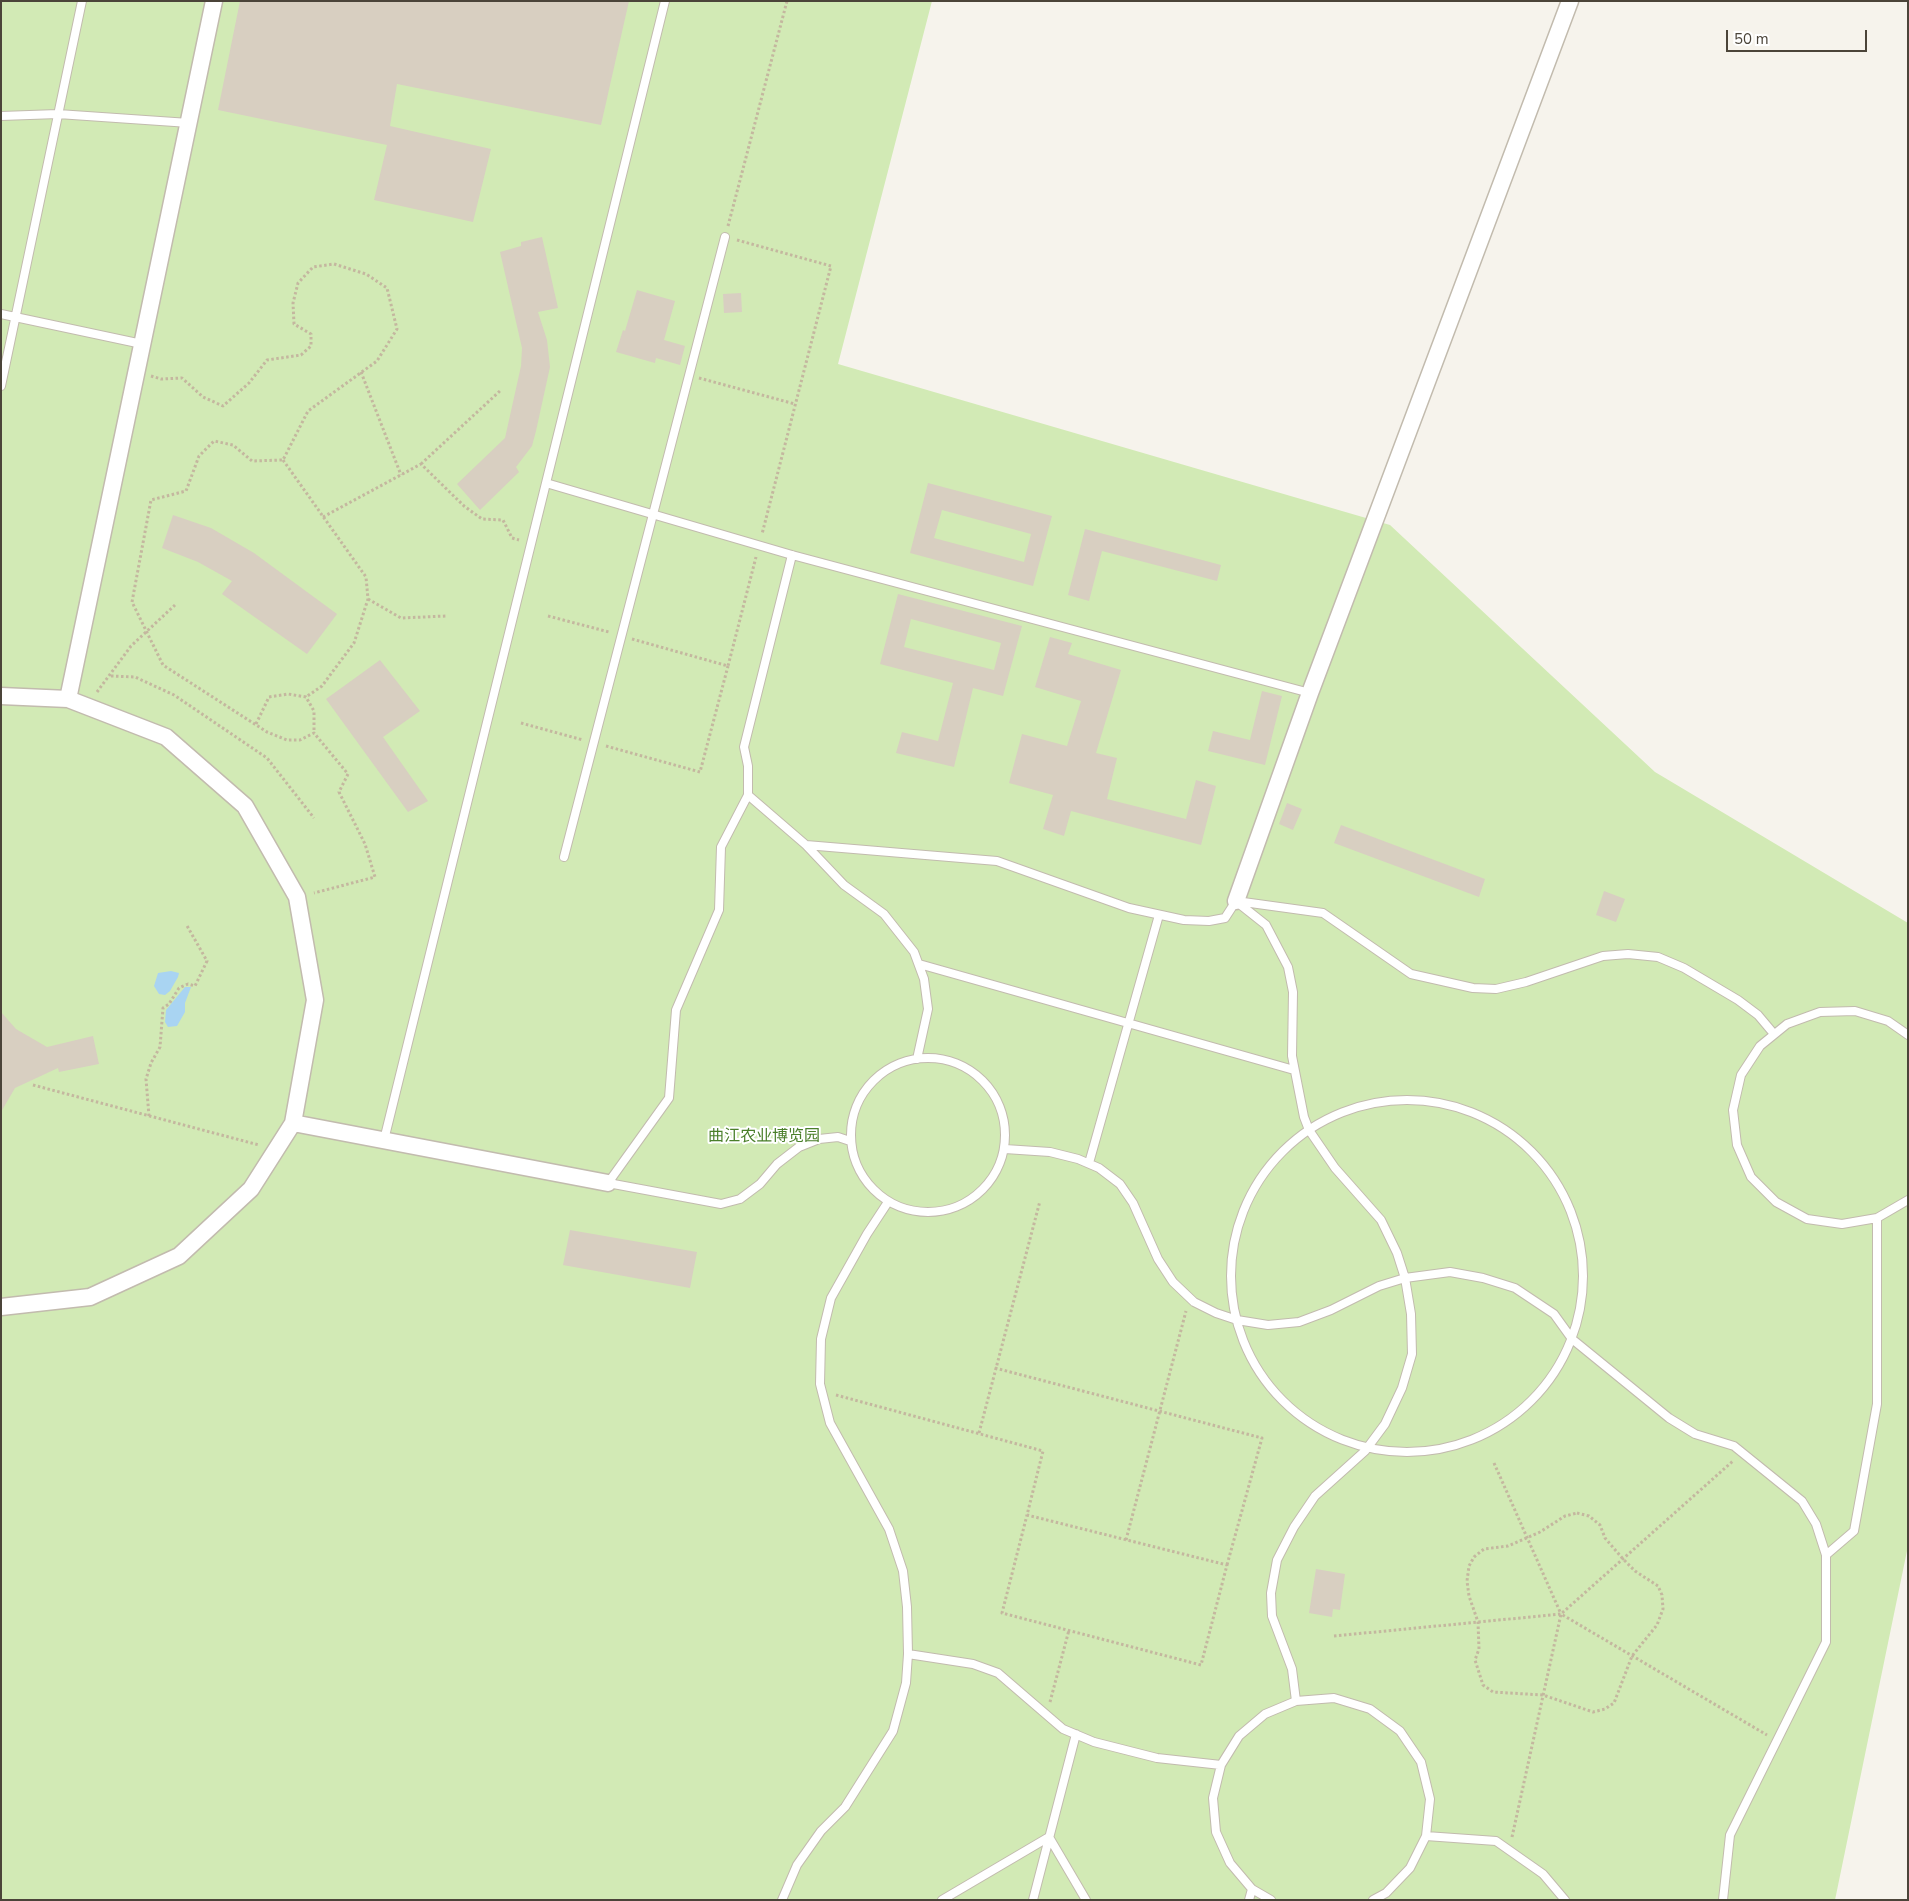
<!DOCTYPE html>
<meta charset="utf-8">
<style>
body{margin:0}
#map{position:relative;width:1909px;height:1901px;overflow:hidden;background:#f6f3ec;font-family:"Nunito Sans",sans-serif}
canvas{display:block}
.frame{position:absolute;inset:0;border:2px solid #4b4439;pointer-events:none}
.scale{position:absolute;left:1726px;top:30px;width:141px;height:22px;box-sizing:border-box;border:2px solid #4b4439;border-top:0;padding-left:6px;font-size:15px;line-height:18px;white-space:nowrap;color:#4b4439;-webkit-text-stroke:4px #fff;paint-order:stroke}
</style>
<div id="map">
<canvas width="1909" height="1901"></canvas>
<div class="frame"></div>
<div class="scale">50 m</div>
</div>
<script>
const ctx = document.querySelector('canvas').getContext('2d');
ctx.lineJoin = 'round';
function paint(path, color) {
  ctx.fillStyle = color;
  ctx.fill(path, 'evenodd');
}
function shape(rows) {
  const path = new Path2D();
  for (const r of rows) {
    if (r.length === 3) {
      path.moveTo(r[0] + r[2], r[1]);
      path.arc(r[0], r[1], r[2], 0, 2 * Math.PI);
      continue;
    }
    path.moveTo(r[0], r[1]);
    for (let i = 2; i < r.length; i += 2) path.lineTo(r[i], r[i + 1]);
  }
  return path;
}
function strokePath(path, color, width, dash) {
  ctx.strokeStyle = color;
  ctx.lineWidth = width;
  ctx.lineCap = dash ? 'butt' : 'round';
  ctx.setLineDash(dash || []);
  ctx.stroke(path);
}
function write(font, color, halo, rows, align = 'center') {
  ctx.font = font + ' "Nunito Sans","Noto Sans SC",sans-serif';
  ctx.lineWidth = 4;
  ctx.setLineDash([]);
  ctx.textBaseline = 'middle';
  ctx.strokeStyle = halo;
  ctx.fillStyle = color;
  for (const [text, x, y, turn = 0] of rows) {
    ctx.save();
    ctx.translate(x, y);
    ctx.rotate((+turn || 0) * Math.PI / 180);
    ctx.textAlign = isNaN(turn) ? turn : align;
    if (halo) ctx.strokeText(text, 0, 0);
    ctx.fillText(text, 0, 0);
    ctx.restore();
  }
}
paint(shape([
 [1,1,932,1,838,364,1390,525,1655,772,1908,923,1908,1546,1835,1900,1,1900]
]), '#d2eab5');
paint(shape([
 [171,971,179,973,178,977,170,991,165,995,159,994,154,986,158,973],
 [185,987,191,987,185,1003,185,1012,177,1026,168,1027,165,1022,166,1010]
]), '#a9d4f2');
paint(shape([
 [240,1,629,1,601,125,397,84,390,126,491,149,473,222,374,200,387,145,218,110],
 [542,237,558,308,538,312,547,340,550,367,536,431,532,446,516,467,519,472,480,510,457,484,505,438,521,366,522,348,500,252,521,246,521,242],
 [637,290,675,301,664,340,685,346,680,365,656,358,655,363,616,352,623,330,625,331],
 [741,293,742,312,724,313,723,294],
 [928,483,1052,516,1033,586,910,553],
 [942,510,1031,534,1024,562,934,538],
 [173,515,211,528,254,553,337,614,307,654,222,594,232,581,198,562,162,548],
 [1085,529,1221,565,1217,581,1102,551,1089,601,1068,595],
 [898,594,1022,626,1003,696,973,688,954,767,896,753,902,732,938,741,953,683,880,664],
 [911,619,1001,643,994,670,904,647],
 [1050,637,1072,643,1068,654,1121,670,1096,753,1117,758,1107,799,1186,819,1196,780,1216,786,1201,845,1071,811,1064,836,1043,829,1053,795,1009,783,1022,734,1067,746,1081,701,1035,687],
 [380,660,420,711,383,737,428,801,408,812,326,699],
 [1262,691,1282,696,1265,765,1208,751,1213,731,1250,740],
 [1287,803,1302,809,1293,830,1279,824],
 [1341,825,1485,879,1479,897,1334,843],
 [1604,891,1625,899,1616,922,1596,915],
 [1,1012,16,1029,47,1047,93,1036,99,1064,59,1072,58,1068,15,1088,1,1112],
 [570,1230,697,1252,690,1288,563,1265],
 [1316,1569,1345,1574,1340,1610,1333,1609,1332,1617,1309,1613]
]), '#d8cfc1');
const lane = shape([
 [1,116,58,114,189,123],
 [1,314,142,344],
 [1,386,82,1],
 [546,483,665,1],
 [748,795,748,766,744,747,792,555],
 [806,845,844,885,884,914,914,952,924,979,928,1009,917,1059],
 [564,857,725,237],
 [1237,902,1266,925,1288,967,1293,992,1292,1056,1304,1117,1309,1130,1335,1168,1381,1220,1397,1253,1405,1278,1411,1314,1412,1354,1402,1388,1385,1424,1365,1451,1315,1496,1294,1527,1277,1560,1271,1593,1272,1616,1292,1669,1296,1701],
 [919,964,1294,1070],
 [1908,1035,1888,1021,1855,1011,1820,1012,1787,1024,1760,1046,1741,1075,1733,1110,1737,1145,1751,1177,1776,1202,1807,1219,1842,1224,1877,1218,1908,1200],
 [928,1135,77],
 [1407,1276,176],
 [384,1140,546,483,792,555,1310,693],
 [850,1141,838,1137,819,1139,799,1147,777,1164,760,1184,740,1199,721,1204,608,1183,669,1098,676,1010,719,910,721,847,748,795,806,845,997,861,1129,908,1184,920,1209,921,1225,918,1236,901,1323,913,1411,974,1473,988,1496,989,1526,982,1603,956,1628,954,1658,957,1684,968,1738,1000,1758,1015,1774,1034],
 [1005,1149,1050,1152,1078,1159,1099,1168,1120,1184,1133,1203,1158,1259,1173,1282,1194,1302,1216,1313,1237,1320,1268,1325,1299,1322,1331,1310,1379,1286,1405,1278,1450,1272,1483,1278,1515,1288,1554,1314,1572,1339,1669,1418,1695,1434,1734,1446,1802,1501,1816,1524,1826,1555],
 [1089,1163,1159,915],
 [888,1202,867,1234,831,1298,821,1339,820,1384,830,1423,889,1529,903,1571,907,1607,908,1654,973,1664,998,1673,1063,1729,1094,1742,1157,1758,1221,1765],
 [1426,1836,1496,1841,1543,1874,1565,1900],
 [782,1900,797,1865,821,1831,845,1807,893,1731,906,1683,908,1654],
 [942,1900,1049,1837,1086,1900],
 [1033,1900,1076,1734],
 [1249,1900,1252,1889],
 [1271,1900,1252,1889,1230,1863,1216,1832,1213,1798,1221,1765,1239,1736,1265,1714,1296,1701,1334,1698,1370,1709,1400,1731,1421,1762,1430,1799,1426,1836,1410,1868,1386,1893,1373,1900],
 [1723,1900,1730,1835,1826,1642,1826,1555,1854,1531,1877,1404,1877,1218]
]);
const street = shape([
 [1,696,68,699,166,737,245,806,297,897,315,1000,293,1123,251,1189,179,1256,90,1297,1,1307],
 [68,699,214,1],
 [1236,901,1310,693,1570,1],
 [293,1123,608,1183]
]);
strokePath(lane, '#c2bbae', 10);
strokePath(street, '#c2bbae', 19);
strokePath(shape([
 [728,226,787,1],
 [737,240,831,266,762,534],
 [361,372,401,475],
 [151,376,161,379,182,378,203,397,223,406,249,383,267,360,301,355,311,346,311,334,294,324,293,303,298,283,313,267,334,264,366,274,387,288,397,329,377,361,308,411,283,460,252,461,233,445,214,441,199,456,186,491,151,500,132,602,163,665,267,732,287,740,300,740,314,733,348,774,339,792,365,844,375,877,314,893],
 [699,378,795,404],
 [283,460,366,577,368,599,354,643,322,686,306,697],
 [421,464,501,390],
 [323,517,421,464,464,506,482,519,503,520,512,538,519,540],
 [368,599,401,618,446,616],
 [548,616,609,632],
 [632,639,728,666,756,557],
 [111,676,135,677,174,695,267,758,314,818],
 [97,692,131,646,175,605],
 [521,723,583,740],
 [256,724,269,697,288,694,306,697,314,711,314,733],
 [606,746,700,772,728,666],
 [33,1085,259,1145],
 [149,1116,146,1079,151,1063,160,1047,163,1008,169,1004,179,988,188,984,195,986,207,961,186,924],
 [995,1368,1262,1438,1227,1565],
 [836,1395,1043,1451,1027,1515,1227,1565,1201,1665,1002,1613,1027,1515],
 [979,1433,1040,1201],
 [1494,1463,1561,1614],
 [1577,1513,1589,1516,1600,1525,1605,1538,1623,1559,1635,1571,1658,1586,1662,1595,1663,1609,1657,1625,1632,1656,1614,1703,1605,1709,1593,1712,1543,1695,1493,1692,1483,1685,1475,1660,1479,1649,1478,1622,1469,1596,1467,1581,1469,1566,1474,1557,1484,1549,1508,1546,1540,1532,1565,1516,1577,1513],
 [1126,1540,1186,1311],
 [1334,1636,1561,1614,1767,1735],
 [1050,1702,1069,1630],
 [1512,1837,1561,1614,1733,1461]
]), '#c4b79f', 3, [2.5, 2.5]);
strokePath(lane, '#fff', 8);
strokePath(street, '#fff', 16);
write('16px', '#4a7f2a', '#fff', [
 ["曲江农业博览园",764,1137]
]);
</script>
